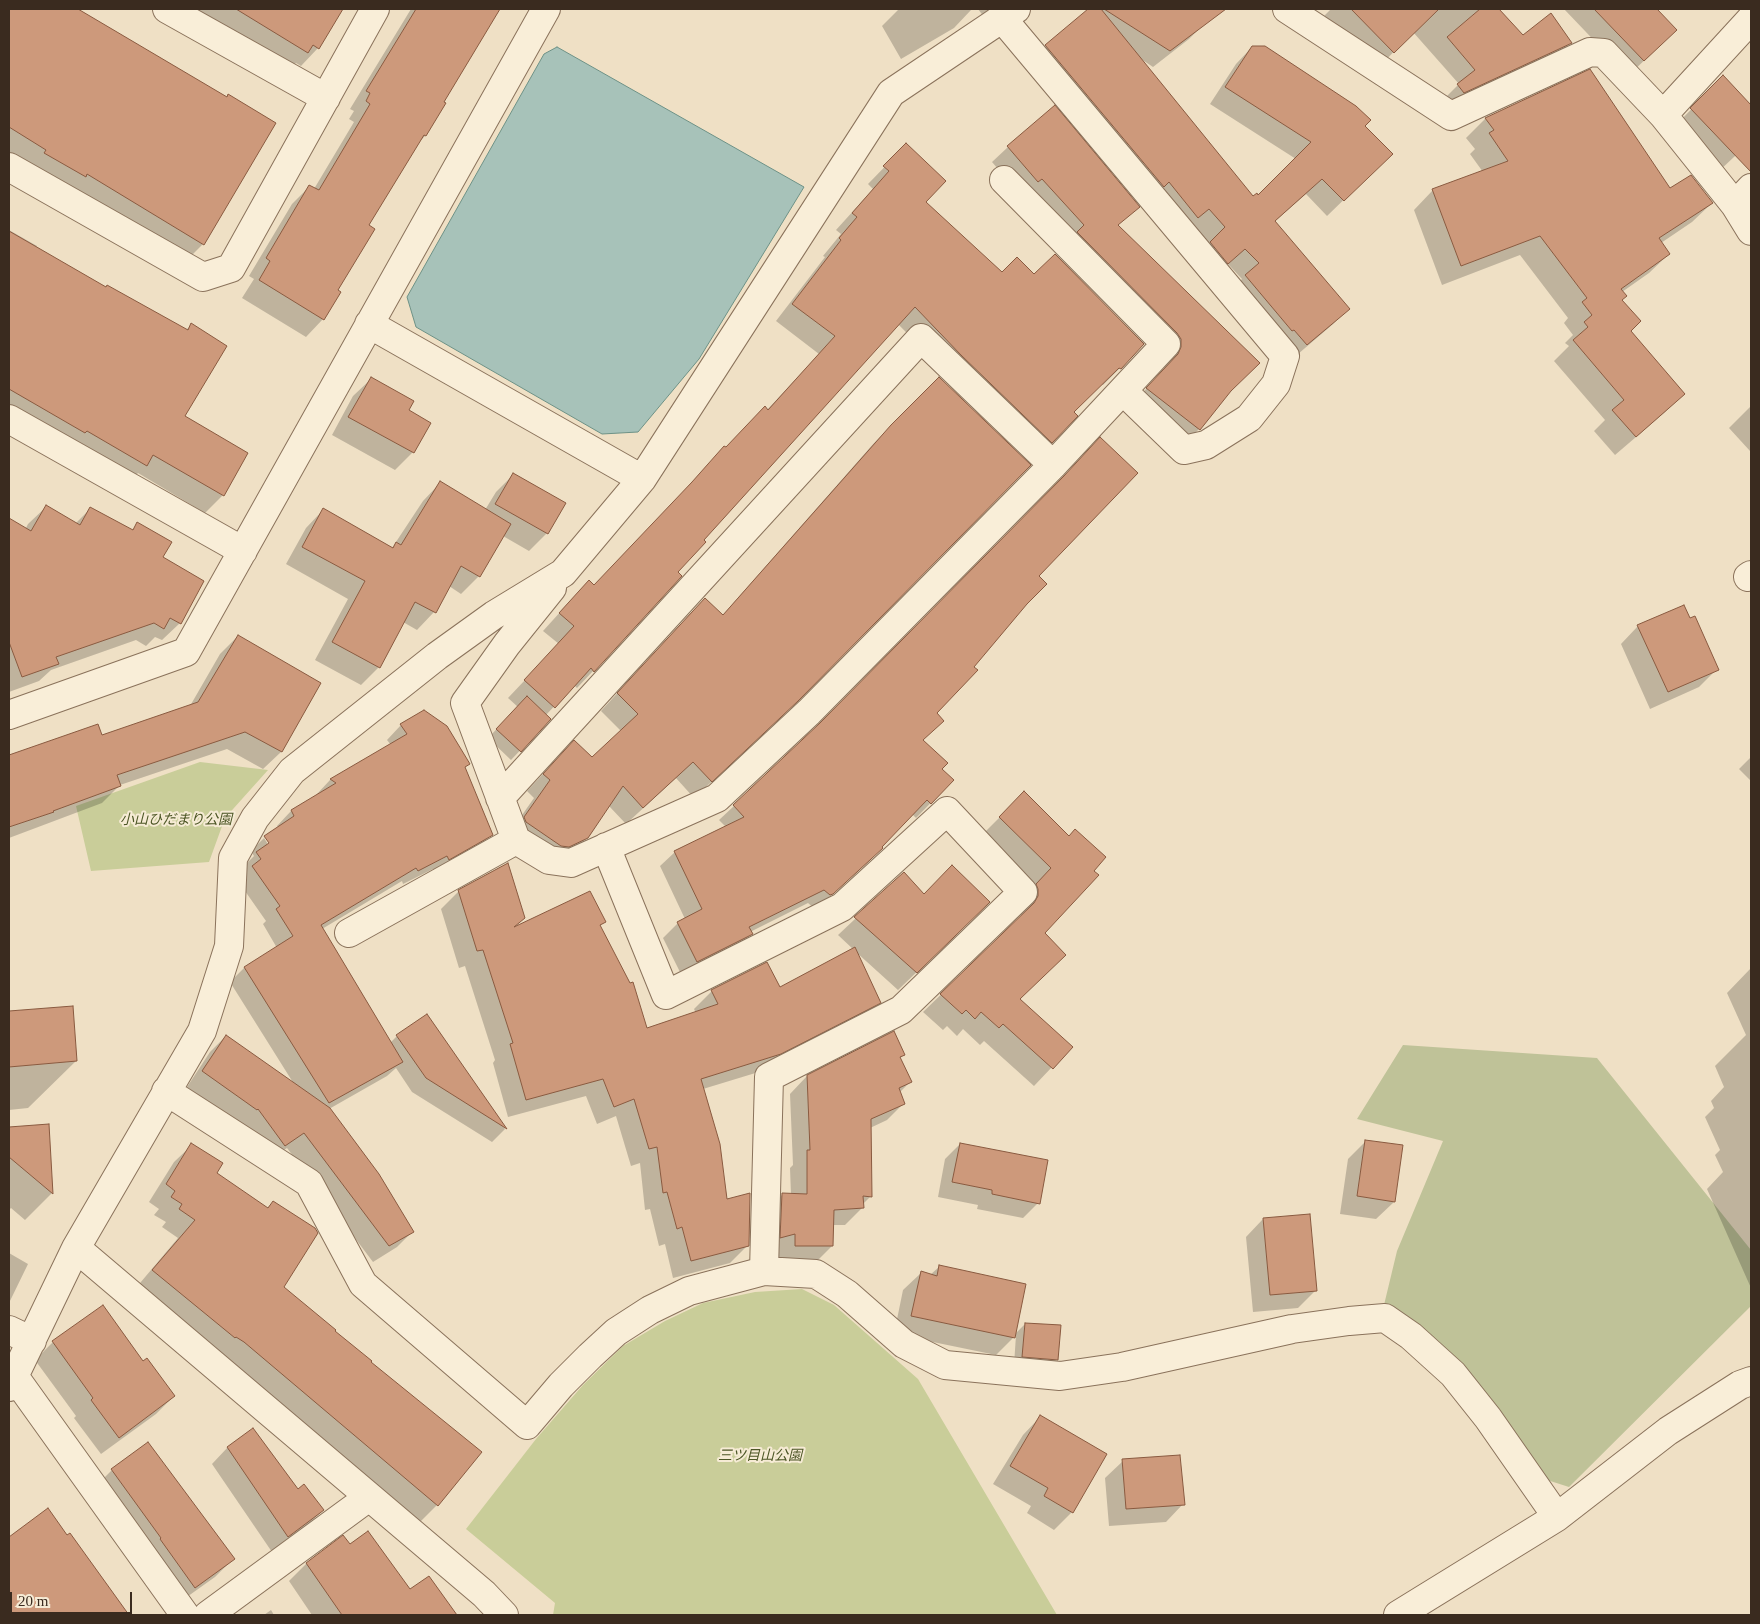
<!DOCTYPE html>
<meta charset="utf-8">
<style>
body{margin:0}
#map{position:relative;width:1760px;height:1624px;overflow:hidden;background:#efe0c5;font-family:Georgia,serif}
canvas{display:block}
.frame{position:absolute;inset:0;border:10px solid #3a2b1f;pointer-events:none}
.scale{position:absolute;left:10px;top:1592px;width:122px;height:22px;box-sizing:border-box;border:2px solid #3a2b1f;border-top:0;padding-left:6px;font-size:15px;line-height:18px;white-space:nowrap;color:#3a2b1f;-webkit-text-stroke:4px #f6ebd5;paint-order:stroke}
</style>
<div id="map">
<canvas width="1760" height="1624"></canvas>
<div class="frame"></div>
<div class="scale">20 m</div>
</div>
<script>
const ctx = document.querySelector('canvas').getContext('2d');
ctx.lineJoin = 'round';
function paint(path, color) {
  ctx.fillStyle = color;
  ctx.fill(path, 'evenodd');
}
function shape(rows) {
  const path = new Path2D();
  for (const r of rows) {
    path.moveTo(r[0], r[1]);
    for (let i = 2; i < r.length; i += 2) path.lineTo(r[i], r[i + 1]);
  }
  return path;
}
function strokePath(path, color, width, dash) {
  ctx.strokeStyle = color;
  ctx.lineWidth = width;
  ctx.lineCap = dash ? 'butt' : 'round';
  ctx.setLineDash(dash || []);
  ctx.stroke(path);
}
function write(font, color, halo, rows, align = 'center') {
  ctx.font = font + ' Georgia,"Noto Sans JP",serif';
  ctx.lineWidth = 4;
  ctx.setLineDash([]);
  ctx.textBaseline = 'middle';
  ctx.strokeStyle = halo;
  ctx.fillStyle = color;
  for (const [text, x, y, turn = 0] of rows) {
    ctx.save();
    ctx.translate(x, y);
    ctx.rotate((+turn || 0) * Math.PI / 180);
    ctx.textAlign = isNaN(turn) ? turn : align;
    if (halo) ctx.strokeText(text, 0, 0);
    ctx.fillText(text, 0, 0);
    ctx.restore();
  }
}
paint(shape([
 [200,762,268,770,225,818,209,862,91,871,76,806],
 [802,1289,834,1305,918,1379,1057,1615,553,1615,555,1603,466,1529,536,1439,583,1385,623,1346,665,1321,703,1303,755,1292]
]), '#c9cd99');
paint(shape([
 [1403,1045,1597,1058,1751,1250,1751,1306,1569,1487,1544,1479,1384,1305,1397,1251,1443,1141,1357,1119]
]), '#bfc298');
const water = shape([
 [557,47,804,187,699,359,638,432,602,434,416,327,407,297,544,54,557,47]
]);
paint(water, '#a7c2b9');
strokePath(water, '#6d9186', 1);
paint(shape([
 [9,9,76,9,226,98,203,244,185,262,9,155],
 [190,9,342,9,318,48,301,66,296,63,289,70],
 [411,9,499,9,442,102,444,103,425,136,419,142,368,226,323,319,306,337,242,298,254,279,249,276,292,204,310,186,314,189,354,122,349,119,354,111,350,109],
 [899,9,970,9,971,10,954,28,901,59,882,26],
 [978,9,1006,9,984,17],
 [1090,9,1194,9,1205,23,1189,39,1153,67,1141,59,1253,198,1258,196,1296,159,1210,104,1236,64,1252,47,1363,126,1391,154,1327,216,1306,194,1274,222,1348,309,1332,325,1291,360,1230,292,1242,279,1228,264,1211,279,1195,259,1210,244,1030,62,1046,46],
 [1331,9,1497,9,1522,37,1570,43,1555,59,1448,108,1442,101,1459,84,1413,32,1378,68,1324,16],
 [1564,9,1656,9,1676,30,1628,76],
 [1589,71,1670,190,1712,203,1692,222,1661,243,1669,254,1649,273,1622,292,1621,300,1629,331,1684,394,1664,413,1615,455,1594,431,1605,420,1554,361,1569,346,1565,343,1573,335,1564,323,1568,318,1520,255,1442,285,1414,210,1433,190,1483,172,1470,154,1475,149,1466,138,1485,119],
 [1723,77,1751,107,1751,141,1718,172,1674,127],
 [1054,107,1138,207,1117,226,1229,391,1199,429,1184,445,1132,404,1163,371,1166,364,992,162,1008,147],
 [906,145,924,202,1002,274,1120,368,1103,385,1101,384,1072,412,1052,442,1035,459,945,372,898,324,703,540,593,671,577,688,574,685,546,715,550,719,511,760,488,738,518,707,508,698,559,644,543,631,572,599,594,586,676,501,708,464,767,410,819,354,776,321,825,257,823,256,841,234,836,230,873,189,868,184],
 [9,230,37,246,36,248,106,289,186,330,191,325,184,417,223,495,205,513,138,473,129,482,9,417],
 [371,379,408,410,413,452,395,470,332,435,353,396],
 [939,379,780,718,694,798,676,778,626,824,609,806,588,837,570,855,508,835,534,798,527,791,557,759,591,758,621,731,601,711,688,616,705,599,722,616,874,443],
 [1751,406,1751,450,1750,451,1729,428],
 [514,474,547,533,529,551,503,536,479,576,461,594,449,586,434,612,417,630,403,622,379,667,361,685,315,660,348,599,286,564,306,528,323,510,392,548,423,501,440,483,485,510,496,492],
 [46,507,75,524,91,508,131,531,137,524,161,558,180,623,162,640,155,637,146,646,136,640,51,670,39,681,9,692,9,520,25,530,28,524],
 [1038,576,1027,603,935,713,922,741,940,769,953,780,916,818,912,814,867,863,817,908,815,909,808,903,750,932,751,934,737,949,682,976,663,938,678,923,685,919,660,866,675,852,726,827,719,820,734,806],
 [1638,626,1717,669,1699,687,1650,709,1621,644],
 [238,636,320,684,281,752,263,769,227,749,120,785,102,803,9,838,9,756,97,725,101,736,190,706,220,654],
 [401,725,469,764,464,768,491,835,477,849,434,873,433,869,403,884,402,881,322,929,390,1043,397,1036,427,1016,505,1129,492,1142,412,1092,396,1068,387,1076,329,1109,413,1231,397,1247,373,1262,287,1148,268,1161,240,1125,187,1087,210,1052,226,1036,294,1084,230,982,244,968,277,948,263,924,266,921,238,881,247,872,243,867,254,856,251,851,265,837,279,828,277,826,291,811,319,795,317,794,330,780,391,745,387,740],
 [264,838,267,838,271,849],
 [1751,757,1751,781,1739,769],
 [1024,793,1092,871,1043,933,1019,999,1071,1047,1034,1086,984,1041,980,1045,963,1029,957,1036,947,1026,943,1030,923,1012,1017,921,1021,915,1021,907,982,835],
 [904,873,924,896,971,920,898,990,856,952,879,1002,862,1020,762,1071,703,1089,726,1201,748,1245,730,1263,673,1278,665,1244,659,1246,650,1209,645,1210,640,1163,631,1166,616,1116,597,1124,586,1096,508,1117,493,1063,495,1060,465,966,459,968,441,909,459,891,511,930,605,922,599,927,646,1030,696,1013,694,1009,712,991,780,988,854,950,838,935],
 [1751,968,1751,1288,1707,1189,1723,1172,1715,1155,1720,1150,1705,1117,1714,1108,1711,1101,1724,1087,1715,1066,1746,1035,1727,993],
 [72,1008,76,1061,28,1108,9,1110,9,1013],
 [904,1055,899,1059,910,1082,899,1093,904,1103,887,1120,870,1128,870,1197,862,1205,862,1208,845,1225,832,1225,832,1246,815,1263,778,1263,778,1250,764,1254,765,1212,782,1195,791,1195,790,1168,793,1165,790,1094,807,1076],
 [48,1126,52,1193,25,1220,11,1208,9,1210,9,1128],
 [1366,1141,1394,1202,1376,1219,1340,1214,1348,1159],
 [960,1144,1038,1203,1023,1218,977,1209,978,1205,938,1197,945,1159],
 [192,1145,215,1174,267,1208,273,1202,283,1288,437,1505,420,1522,135,1289,178,1238,162,1227,166,1222,154,1215,159,1209,149,1202,174,1162],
 [1263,1219,1316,1290,1298,1308,1253,1312,1246,1237],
 [9,1253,28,1264,9,1303],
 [939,1267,1014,1335,1025,1324,1057,1359,1048,1368,1014,1365,1016,1335,996,1355,894,1334,903,1290,921,1273,930,1275],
 [53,1342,174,1396,156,1414,101,1454,74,1418,76,1416,35,1360],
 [1040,1417,1072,1512,1054,1530,1027,1513,1031,1506,993,1484,1023,1435],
 [148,1444,233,1559,215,1577,177,1604,94,1488,112,1470],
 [228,1447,298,1490,323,1510,306,1527,272,1552,212,1464],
 [1123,1461,1183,1504,1166,1522,1109,1526,1105,1478],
 [48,1510,67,1537,70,1535,128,1615,9,1615,9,1538],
 [350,1546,409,1591,429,1577,456,1615,312,1615,289,1581,307,1563],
 [271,1610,274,1615,264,1615]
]), '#0003');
const building = shape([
 [9,9,78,9,227,97,228,94,276,123,204,245,87,174,86,177,44,153,46,150,9,127,9,9],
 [236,9,343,9,319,49,313,45,308,53,236,9],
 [416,9,500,9,444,102,446,103,426,136,424,135,369,225,375,229,338,290,341,292,324,320,259,280,270,261,266,258,309,185,319,190,370,104,366,101,370,93,366,91,416,9],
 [1088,9,1101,9,1253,196,1257,193,1258,195,1311,142,1225,87,1252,46,1265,46,1356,106,1371,120,1365,126,1393,154,1344,201,1322,179,1275,221,1350,309,1307,345,1294,330,1292,331,1245,275,1259,263,1245,249,1228,264,1210,242,1225,227,1209,209,1198,218,1169,182,1164,187,1045,45,1088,9],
 [1104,9,1226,9,1170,51,1104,9],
 [1351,9,1439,9,1394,53,1351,9],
 [1480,9,1499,9,1523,35,1551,13,1572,43,1464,93,1457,84,1475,70,1447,37,1480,9],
 [1594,9,1657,9,1677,30,1644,61,1594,9],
 [1590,69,1670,188,1691,175,1713,203,1659,238,1670,254,1621,289,1627,296,1622,300,1641,321,1631,331,1685,394,1636,437,1612,410,1624,400,1573,340,1588,327,1584,322,1592,315,1582,302,1587,298,1540,236,1461,266,1432,189,1508,161,1489,133,1494,130,1485,118,1590,69],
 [1723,75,1751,105,1751,172,1690,108,1723,75],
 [1055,105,1140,207,1118,225,1260,363,1231,391,1200,430,1146,388,1178,354,1181,347,1181,339,1177,333,1077,232,1084,225,1042,179,1038,182,1007,146,1055,105],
 [906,143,946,181,926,202,1002,272,1017,257,1034,274,1055,254,1144,344,1121,369,1119,368,1074,412,1078,416,1052,443,961,355,915,307,704,540,706,542,678,572,682,576,594,672,591,668,555,708,524,680,574,626,559,613,589,580,594,585,692,482,724,446,726,447,765,406,768,410,835,336,792,304,841,240,839,238,857,217,852,213,889,171,883,166,906,143],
 [9,231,106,287,107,285,188,330,191,323,227,346,185,416,248,453,224,496,153,455,147,466,87,431,85,433,9,389,9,231],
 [371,377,414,401,409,410,431,423,414,453,348,417,371,377],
 [939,377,1031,465,798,701,712,782,693,762,643,808,623,786,588,838,569,847,561,846,526,822,524,817,550,780,543,774,574,740,592,757,638,714,617,693,705,598,723,615,891,425,939,377],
 [1100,437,1138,473,1039,576,1047,584,1027,604,974,667,978,670,937,713,944,721,923,740,948,763,942,769,954,780,931,804,927,800,882,847,883,848,833,894,830,895,824,890,749,927,753,934,697,962,677,922,702,909,674,851,744,817,733,805,820,723,1064,476,1100,437],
 [513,473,566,503,548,534,495,504,513,473],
 [440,481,511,524,480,577,461,566,436,613,415,602,380,668,332,642,365,581,302,547,323,508,393,548,396,542,401,545,440,481],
 [46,505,80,525,90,507,133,530,137,522,172,542,163,557,204,581,181,624,170,618,164,629,154,623,56,657,59,664,22,677,9,642,9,518,31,531,46,505],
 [1684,605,1690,618,1695,616,1719,670,1668,692,1637,625,1684,605],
 [238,635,321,683,282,752,245,732,117,775,121,786,53,811,54,812,9,827,9,755,98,724,102,735,198,702,238,635],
 [527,696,551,719,521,752,496,729,527,696],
 [424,710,447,726,470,764,465,767,493,835,449,860,447,856,418,871,416,868,321,925,403,1062,329,1103,244,967,293,936,276,909,280,906,252,866,261,859,256,852,269,843,264,836,294,816,291,810,336,783,330,779,407,734,400,724,424,710],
 [1024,791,1069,836,1075,829,1106,857,1094,871,1099,875,1045,933,1066,955,1020,999,1073,1047,1053,1069,1003,1024,999,1028,981,1012,975,1019,966,1010,962,1014,940,994,1034,903,1038,896,1038,889,1036,884,1051,868,999,817,1024,791],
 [508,863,525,918,514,927,590,891,606,922,600,925,630,983,633,982,647,1028,718,1004,711,990,767,962,780,987,855,947,881,1003,781,1054,701,1079,720,1144,727,1199,750,1193,749,1246,691,1261,682,1227,677,1229,667,1192,663,1193,657,1147,649,1149,634,1099,614,1107,603,1079,526,1100,510,1044,513,1043,483,950,477,951,458,890,508,863],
 [952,865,990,902,917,973,854,917,904,872,924,894,952,865],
 [73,1006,77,1061,9,1067,9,1011,73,1006],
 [427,1014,507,1129,426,1078,396,1035,427,1014],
 [894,1031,905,1055,900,1057,912,1082,899,1088,905,1104,871,1119,872,1197,863,1196,864,1208,834,1210,833,1246,795,1246,795,1234,780,1238,782,1193,807,1194,807,1150,810,1150,807,1075,894,1031],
 [226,1035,330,1108,379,1174,414,1232,389,1246,304,1133,285,1146,258,1109,257,1110,202,1071,226,1035],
 [49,1124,53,1194,9,1157,9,1127,49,1124],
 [1365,1140,1403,1145,1395,1202,1357,1196,1365,1140],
 [191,1143,223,1163,217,1173,268,1208,273,1201,315,1228,318,1233,284,1287,336,1330,335,1331,372,1361,371,1362,482,1452,438,1506,244,1342,236,1337,235,1338,152,1270,195,1220,179,1209,182,1204,171,1197,175,1191,166,1184,191,1143],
 [960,1143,1048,1160,1040,1204,992,1194,992,1190,952,1182,960,1143],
 [1310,1214,1317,1291,1270,1295,1263,1218,1310,1214],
 [939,1265,1026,1284,1015,1338,911,1316,921,1271,937,1276,939,1265],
 [103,1305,143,1361,147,1358,175,1396,119,1438,91,1400,93,1398,52,1341,103,1305],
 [1025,1323,1061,1325,1058,1360,1022,1357,1025,1323],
 [1040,1415,1107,1454,1073,1513,1044,1496,1048,1488,1010,1466,1040,1415],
 [253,1428,298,1489,304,1484,324,1510,288,1537,227,1447,253,1428],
 [148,1442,235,1559,195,1588,160,1539,161,1538,111,1469,148,1442],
 [1180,1455,1185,1505,1126,1509,1122,1459,1180,1455],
 [48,1508,67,1535,70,1533,129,1615,9,1615,9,1537,48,1508],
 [368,1531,410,1589,429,1576,457,1615,342,1615,306,1563,343,1535,350,1544,368,1531]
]);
paint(building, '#cd997b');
strokePath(building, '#895a40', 1);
const minor = shape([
 [167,9,326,98],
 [1287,9,1451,116,1590,52,1604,53,1663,115,1735,205,1751,231],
 [1001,17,1285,356,1276,384,1249,418,1206,445,1184,450,1123,391],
 [1663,115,1751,19],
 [9,167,203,277,231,268,375,9],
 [1735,205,1751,188],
 [369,324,642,479],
 [9,419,243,551],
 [1748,577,1751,575],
 [552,588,507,644,465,703,516,840,549,860,571,863,717,798,809,712,1053,465,1166,344,1004,180],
 [9,715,186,652,546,9],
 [500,798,921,338,1053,465],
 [606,847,666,995,842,907,947,811,1023,892,901,1010,769,1077,764,1271],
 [349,933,516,840],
 [166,1091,309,1183,363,1284,527,1425,561,1385,590,1356,616,1332,650,1310,689,1291,764,1271,816,1274,847,1294,904,1344,945,1365,1060,1376,1122,1367,1292,1329,1349,1321,1385,1318,1411,1336,1453,1374,1488,1418,1557,1517],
 [76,1248,484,1594,504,1615],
 [9,1330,32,1341],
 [14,1376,185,1615],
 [9,1387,76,1248,202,1031,229,946,233,858,255,818,292,771,437,656,494,615,563,573,642,479,891,93,1016,9],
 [208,1615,369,1497],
 [1398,1615,1557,1517,1668,1431,1740,1385,1751,1381]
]);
strokePath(minor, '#8a725b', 30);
strokePath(minor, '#f9eed8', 28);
write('italic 14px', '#4c5625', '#f6ebd5', [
 ["小山ひだまり公園",176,819],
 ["三ツ目山公園",760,1455]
]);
</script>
